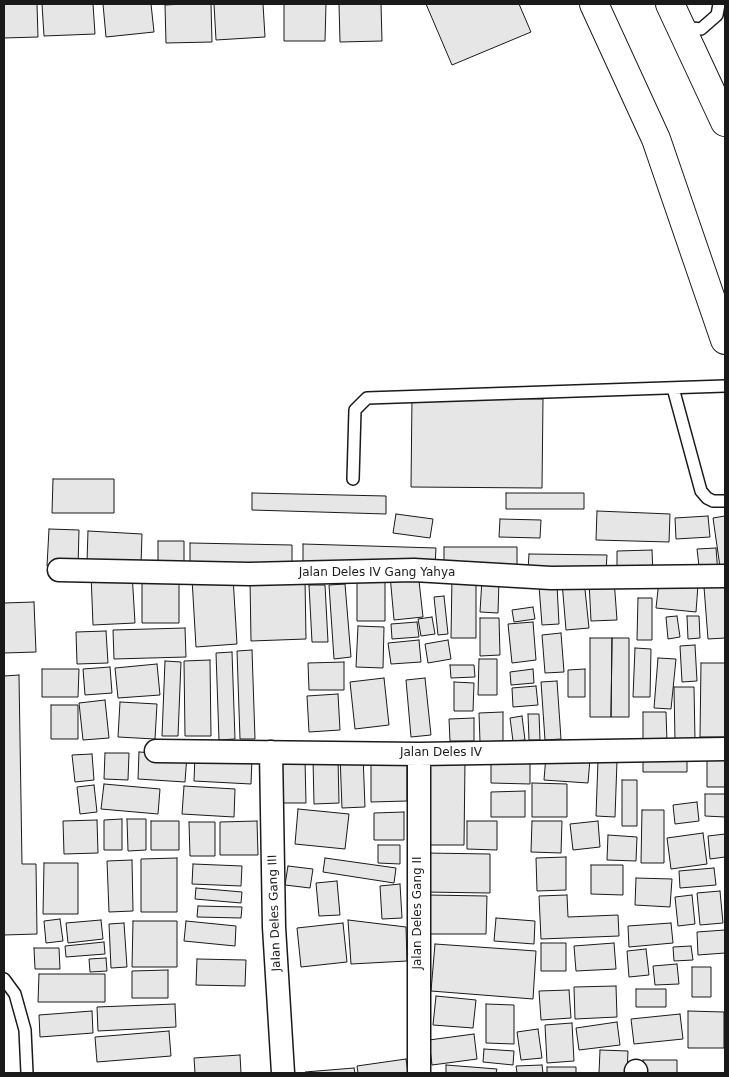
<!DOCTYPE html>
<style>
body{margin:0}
#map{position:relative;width:729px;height:1077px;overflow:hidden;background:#fff;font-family:"DejaVu Sans",sans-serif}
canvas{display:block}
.frame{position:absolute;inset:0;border:5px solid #1a1a1a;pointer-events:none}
</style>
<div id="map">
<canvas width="729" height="1077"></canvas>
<div class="frame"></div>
</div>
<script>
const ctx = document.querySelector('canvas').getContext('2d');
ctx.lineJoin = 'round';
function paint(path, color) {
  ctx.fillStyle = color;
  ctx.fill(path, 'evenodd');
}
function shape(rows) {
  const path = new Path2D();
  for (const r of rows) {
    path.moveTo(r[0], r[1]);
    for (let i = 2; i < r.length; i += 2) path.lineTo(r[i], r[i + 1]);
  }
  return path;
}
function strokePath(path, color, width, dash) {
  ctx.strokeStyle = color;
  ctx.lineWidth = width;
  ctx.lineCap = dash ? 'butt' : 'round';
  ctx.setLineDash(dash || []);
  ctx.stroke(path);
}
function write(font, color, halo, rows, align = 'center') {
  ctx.font = font + ' "DejaVu Sans",sans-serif';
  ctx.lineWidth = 4;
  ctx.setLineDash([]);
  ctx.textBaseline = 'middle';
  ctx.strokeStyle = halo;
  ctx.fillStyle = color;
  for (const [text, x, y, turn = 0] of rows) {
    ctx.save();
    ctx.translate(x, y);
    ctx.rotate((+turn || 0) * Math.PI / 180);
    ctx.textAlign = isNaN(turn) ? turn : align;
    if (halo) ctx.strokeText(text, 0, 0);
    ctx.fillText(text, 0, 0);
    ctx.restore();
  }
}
const building = shape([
 [4,4,37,4,38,37,4,38,4,4],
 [42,4,93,4,95,34,44,36,42,4],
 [103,4,151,4,154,32,106,37,103,4],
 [183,4,211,4,212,42,166,43,165,5,183,4],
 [214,4,263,4,265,37,216,40,214,4],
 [284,4,326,4,325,41,284,41,284,4],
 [339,4,381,4,382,41,340,42,339,4],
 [426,4,519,4,531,32,452,65,426,4],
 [412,397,543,399,542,488,411,487,412,397],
 [53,479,114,479,114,513,52,513,53,479],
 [252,493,386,496,386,514,252,510,252,493],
 [506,493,584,493,584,509,506,509,506,493],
 [597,511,670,514,669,542,596,540,597,511],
 [396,514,433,519,430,538,393,533,396,514],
 [708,516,710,537,676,539,675,518,708,516],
 [725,516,725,566,720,567,713,518,725,516],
 [500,519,541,520,540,538,499,537,500,519],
 [49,529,79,530,78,567,47,566,49,529],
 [88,531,142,534,141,565,87,562,88,531],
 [158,541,184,541,184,568,158,567,158,541],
 [190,543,292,545,292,570,190,568,190,543],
 [303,544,436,548,435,566,303,562,303,544],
 [444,547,517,547,517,568,444,567,444,547],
 [716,548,718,574,700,575,697,549,716,548],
 [652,550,653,574,617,575,617,551,652,550],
 [529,554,607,555,606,571,528,570,529,554],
 [132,572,135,623,93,625,91,574,132,572],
 [418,572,423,617,394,620,390,575,418,572],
 [142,577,179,577,179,623,142,623,142,577],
 [233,577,237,644,196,647,192,579,233,577],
 [452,577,476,577,476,638,451,638,452,577],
 [305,579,306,639,251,641,250,580,305,579],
 [357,579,385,579,385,621,357,621,357,579],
 [482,579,499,580,498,613,480,612,482,579],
 [614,579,617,620,591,621,589,581,614,579],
 [584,580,589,628,566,630,562,582,584,580],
 [659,581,698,585,696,612,656,608,659,581],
 [345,584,351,657,334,659,329,585,345,584],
 [309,585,325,585,328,642,312,642,309,585],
 [557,585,559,624,542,625,539,586,557,585],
 [725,586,725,638,708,639,704,587,725,586],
 [444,596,448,634,438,635,434,597,444,596],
 [638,598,652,598,652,640,637,640,638,598],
 [34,602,36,652,4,653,4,603,34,602],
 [533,607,535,619,514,622,512,610,533,607],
 [677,616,680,637,668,639,666,617,677,616],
 [687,616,699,616,700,638,688,639,687,616],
 [432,617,435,634,421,636,418,619,432,617],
 [480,618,499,618,500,655,480,656,480,618],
 [417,622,419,637,392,639,391,624,417,622],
 [533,622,536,660,512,663,508,624,533,622],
 [358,626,384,627,383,668,356,667,358,626],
 [185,628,186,657,114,659,113,630,185,628],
 [106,631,108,663,77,664,76,632,106,631],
 [561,633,564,672,545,673,542,635,561,633],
 [590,638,612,638,611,717,590,717,590,638],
 [612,638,629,638,629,717,611,717,612,638],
 [419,640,421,662,391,664,388,643,419,640],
 [448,640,451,659,428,663,425,644,448,640],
 [695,645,697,681,682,682,680,646,695,645],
 [635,648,651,649,650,697,633,697,635,648],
 [252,650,255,739,240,739,237,651,252,650],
 [232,652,235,739,219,740,216,653,232,652],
 [658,658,676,659,671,709,654,708,658,658],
 [479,659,497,659,497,695,478,695,479,659],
 [210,660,211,736,185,736,184,661,210,660],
 [165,661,181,662,178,736,162,736,165,661],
 [344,662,344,690,309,690,308,663,344,662],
 [701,663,725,663,725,737,700,737,701,663],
 [157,664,160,695,118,698,115,668,157,664],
 [450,665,474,665,475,677,451,678,450,665],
 [110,667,112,693,85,695,83,669,110,667],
 [42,669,79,669,78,697,42,697,42,669],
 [533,669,534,683,511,685,510,672,533,669],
 [585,669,585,697,568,697,568,670,585,669],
 [19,675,22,864,36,864,37,934,4,935,4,676,19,675],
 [384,678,389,725,355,729,350,682,384,678],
 [425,678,431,735,411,737,406,680,425,678],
 [557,681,561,739,545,740,541,682,557,681],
 [454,682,474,683,473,711,454,711,454,682],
 [536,686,538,705,513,707,512,688,536,686],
 [674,687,694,687,695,740,675,741,674,687],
 [338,694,340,730,309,732,307,696,338,694],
 [105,700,109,738,83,740,79,703,105,700],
 [120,702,157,704,155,739,118,737,120,702],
 [51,705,78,705,78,739,51,739,51,705],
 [503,712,503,741,480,742,479,713,503,712],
 [643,712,666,712,667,742,643,742,643,712],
 [528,714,539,714,540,740,529,740,528,714],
 [522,716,525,740,513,741,510,718,522,716],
 [474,718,474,741,450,741,449,719,474,718],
 [139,752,187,755,185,782,138,779,139,752],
 [105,753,129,753,128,780,104,779,105,753],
 [92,754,94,780,75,782,72,755,92,754],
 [687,754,687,772,643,772,643,755,687,754],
 [195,755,252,758,251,784,194,781,195,755],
 [363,755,365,807,342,808,340,756,363,755],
 [371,755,407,755,407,801,371,802,371,755],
 [707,755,725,755,725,787,707,787,707,755],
 [546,756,590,759,588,783,544,780,546,756],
 [491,757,530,757,530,784,491,783,491,757],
 [338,758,339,803,314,804,313,759,338,758],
 [278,760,305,760,306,803,278,803,278,760],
 [427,760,465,760,464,845,426,845,427,760],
 [598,760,617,761,615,817,596,816,598,760],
 [622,780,637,780,637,826,622,826,622,780],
 [532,783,567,784,567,817,532,817,532,783],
 [104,784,160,789,158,814,101,809,104,784],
 [94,785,97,812,80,814,77,787,94,785],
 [184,786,235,789,234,817,182,814,184,786],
 [525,791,525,817,491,817,491,792,525,791],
 [705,794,725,794,725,817,705,816,705,794],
 [697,802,699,821,675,824,673,805,697,802],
 [298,809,349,814,345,849,295,844,298,809],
 [642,810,664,810,664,863,641,863,642,810],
 [404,812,404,840,374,840,374,813,404,812],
 [122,819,122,850,104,850,104,820,122,819],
 [127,819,146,819,146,850,128,851,127,819],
 [97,820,98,853,64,854,63,821,97,820],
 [151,821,179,821,179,850,151,850,151,821],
 [257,821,258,855,220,855,220,822,257,821],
 [467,821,497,821,497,850,467,849,467,821],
 [532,821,562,821,561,853,531,852,532,821],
 [598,821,600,847,573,850,570,824,598,821],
 [189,822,215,822,215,856,190,856,189,822],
 [703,833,707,864,671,869,667,838,703,833],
 [725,834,725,857,710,859,708,836,725,834],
 [608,835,637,837,636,861,607,860,608,835],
 [378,845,400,845,400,864,378,863,378,845],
 [425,853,490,854,490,893,424,892,425,853],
 [566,857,566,890,537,891,536,858,566,857],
 [177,858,177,912,141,912,141,859,177,858],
 [325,858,396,868,394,883,323,872,325,858],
 [132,860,133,911,109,912,107,861,132,860],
 [44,863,78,863,78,914,43,914,44,863],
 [193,864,242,866,241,886,192,884,193,864],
 [591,865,623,865,623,895,591,894,591,865],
 [288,866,313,869,310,888,285,885,288,866],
 [714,868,716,885,680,888,679,871,714,868],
 [636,878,672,879,670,907,635,905,636,878],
 [337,881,340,915,319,916,316,883,337,881],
 [400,884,402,918,382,919,380,886,400,884],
 [196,888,242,892,241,903,195,899,196,888],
 [720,891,723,923,700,925,697,893,720,891],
 [427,895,487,896,486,934,426,934,427,895],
 [567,895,568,917,618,915,619,936,541,939,539,896,567,895],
 [692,895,695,924,678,926,675,897,692,895],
 [198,906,242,907,241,918,197,917,198,906],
 [496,918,535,921,534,944,494,941,496,918],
 [60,919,63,941,46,943,44,921,60,919],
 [101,920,103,939,68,943,66,923,101,920],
 [348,920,406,927,407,961,351,964,348,920],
 [133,921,177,921,177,967,132,967,133,921],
 [186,921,236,926,235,946,184,941,186,921],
 [124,923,127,967,111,968,109,924,124,923],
 [343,923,347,962,301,967,297,928,343,923],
 [671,923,673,943,629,947,628,926,671,923],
 [725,930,725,953,698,955,697,932,725,930],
 [104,942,105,954,66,957,65,946,104,942],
 [541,943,566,943,566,971,541,971,541,943],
 [614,943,616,969,576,971,574,946,614,943],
 [435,944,536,951,533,999,431,991,435,944],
 [691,946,693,960,674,961,673,947,691,946],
 [34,948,59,948,60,969,35,969,34,948],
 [646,949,649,975,629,977,627,951,646,949],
 [106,958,107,971,90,972,89,959,106,958],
 [197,959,246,960,245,986,196,985,197,959],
 [677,964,679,984,655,985,653,966,677,964],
 [692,967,711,967,711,997,692,997,692,967],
 [168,970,168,998,132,998,132,971,168,970],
 [39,974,105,974,105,1002,38,1002,39,974],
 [616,986,617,1017,575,1019,574,987,616,986],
 [636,989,666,989,666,1007,636,1007,636,989],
 [569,990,571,1018,541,1020,539,991,569,990],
 [436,996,476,1000,473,1028,433,1025,436,996],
 [175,1004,176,1027,98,1031,97,1007,175,1004],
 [486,1004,514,1005,514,1044,486,1043,486,1004],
 [92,1011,93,1033,40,1037,39,1015,92,1011],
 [688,1011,724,1012,724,1048,688,1048,688,1011],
 [680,1014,683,1039,634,1044,631,1019,680,1014],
 [617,1022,620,1045,579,1050,576,1028,617,1022],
 [572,1023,574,1061,547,1063,545,1025,572,1023],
 [538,1029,542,1058,521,1060,517,1032,538,1029],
 [169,1031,171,1056,97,1062,95,1037,169,1031],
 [474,1034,477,1059,432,1065,429,1040,474,1034],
 [484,1049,514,1051,513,1065,483,1062,484,1049],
 [600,1050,628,1051,627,1073,599,1073,600,1050],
 [240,1055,241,1073,195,1073,194,1058,240,1055],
 [406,1059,408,1073,358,1073,357,1066,406,1059],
 [643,1060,677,1060,677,1073,643,1073,643,1060],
 [446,1065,497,1069,496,1073,446,1073,446,1065],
 [542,1065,543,1073,517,1073,516,1066,542,1065],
 [547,1067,576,1067,576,1073,547,1073,547,1067],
 [354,1068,355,1073,305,1073,305,1072,354,1068]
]);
paint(building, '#e6e6e6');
strokePath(building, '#1a1a1a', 1);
const service = shape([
 [683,27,701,29,717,15,719,4],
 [673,388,701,491,707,498,713,501,725,501],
 [353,479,355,410,367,398,725,386],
 [4,979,15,994,25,1030,27,1073]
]);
const minor = shape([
 [59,570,249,574,414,570,551,578,725,576],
 [156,751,419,754,725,749],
 [271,752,274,927,283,1073],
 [419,754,419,1073],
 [636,1073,636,1071]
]);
const primary = shape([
 [594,4,656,139,725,340],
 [670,4,725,122]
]);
strokePath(service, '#1a1a1a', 14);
strokePath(minor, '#1a1a1a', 25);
strokePath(primary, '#1a1a1a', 30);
strokePath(service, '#fff', 11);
strokePath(minor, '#fff', 22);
strokePath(primary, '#fff', 28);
write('12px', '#1a1a1a', '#fff', [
 ["Jalan Deles IV Gang Yahya",377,573],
 ["Jalan Deles IV",441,753],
 ["Jalan Deles Gang III",275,913,-92],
 ["Jalan Deles Gang II",418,913,-90]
]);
</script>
